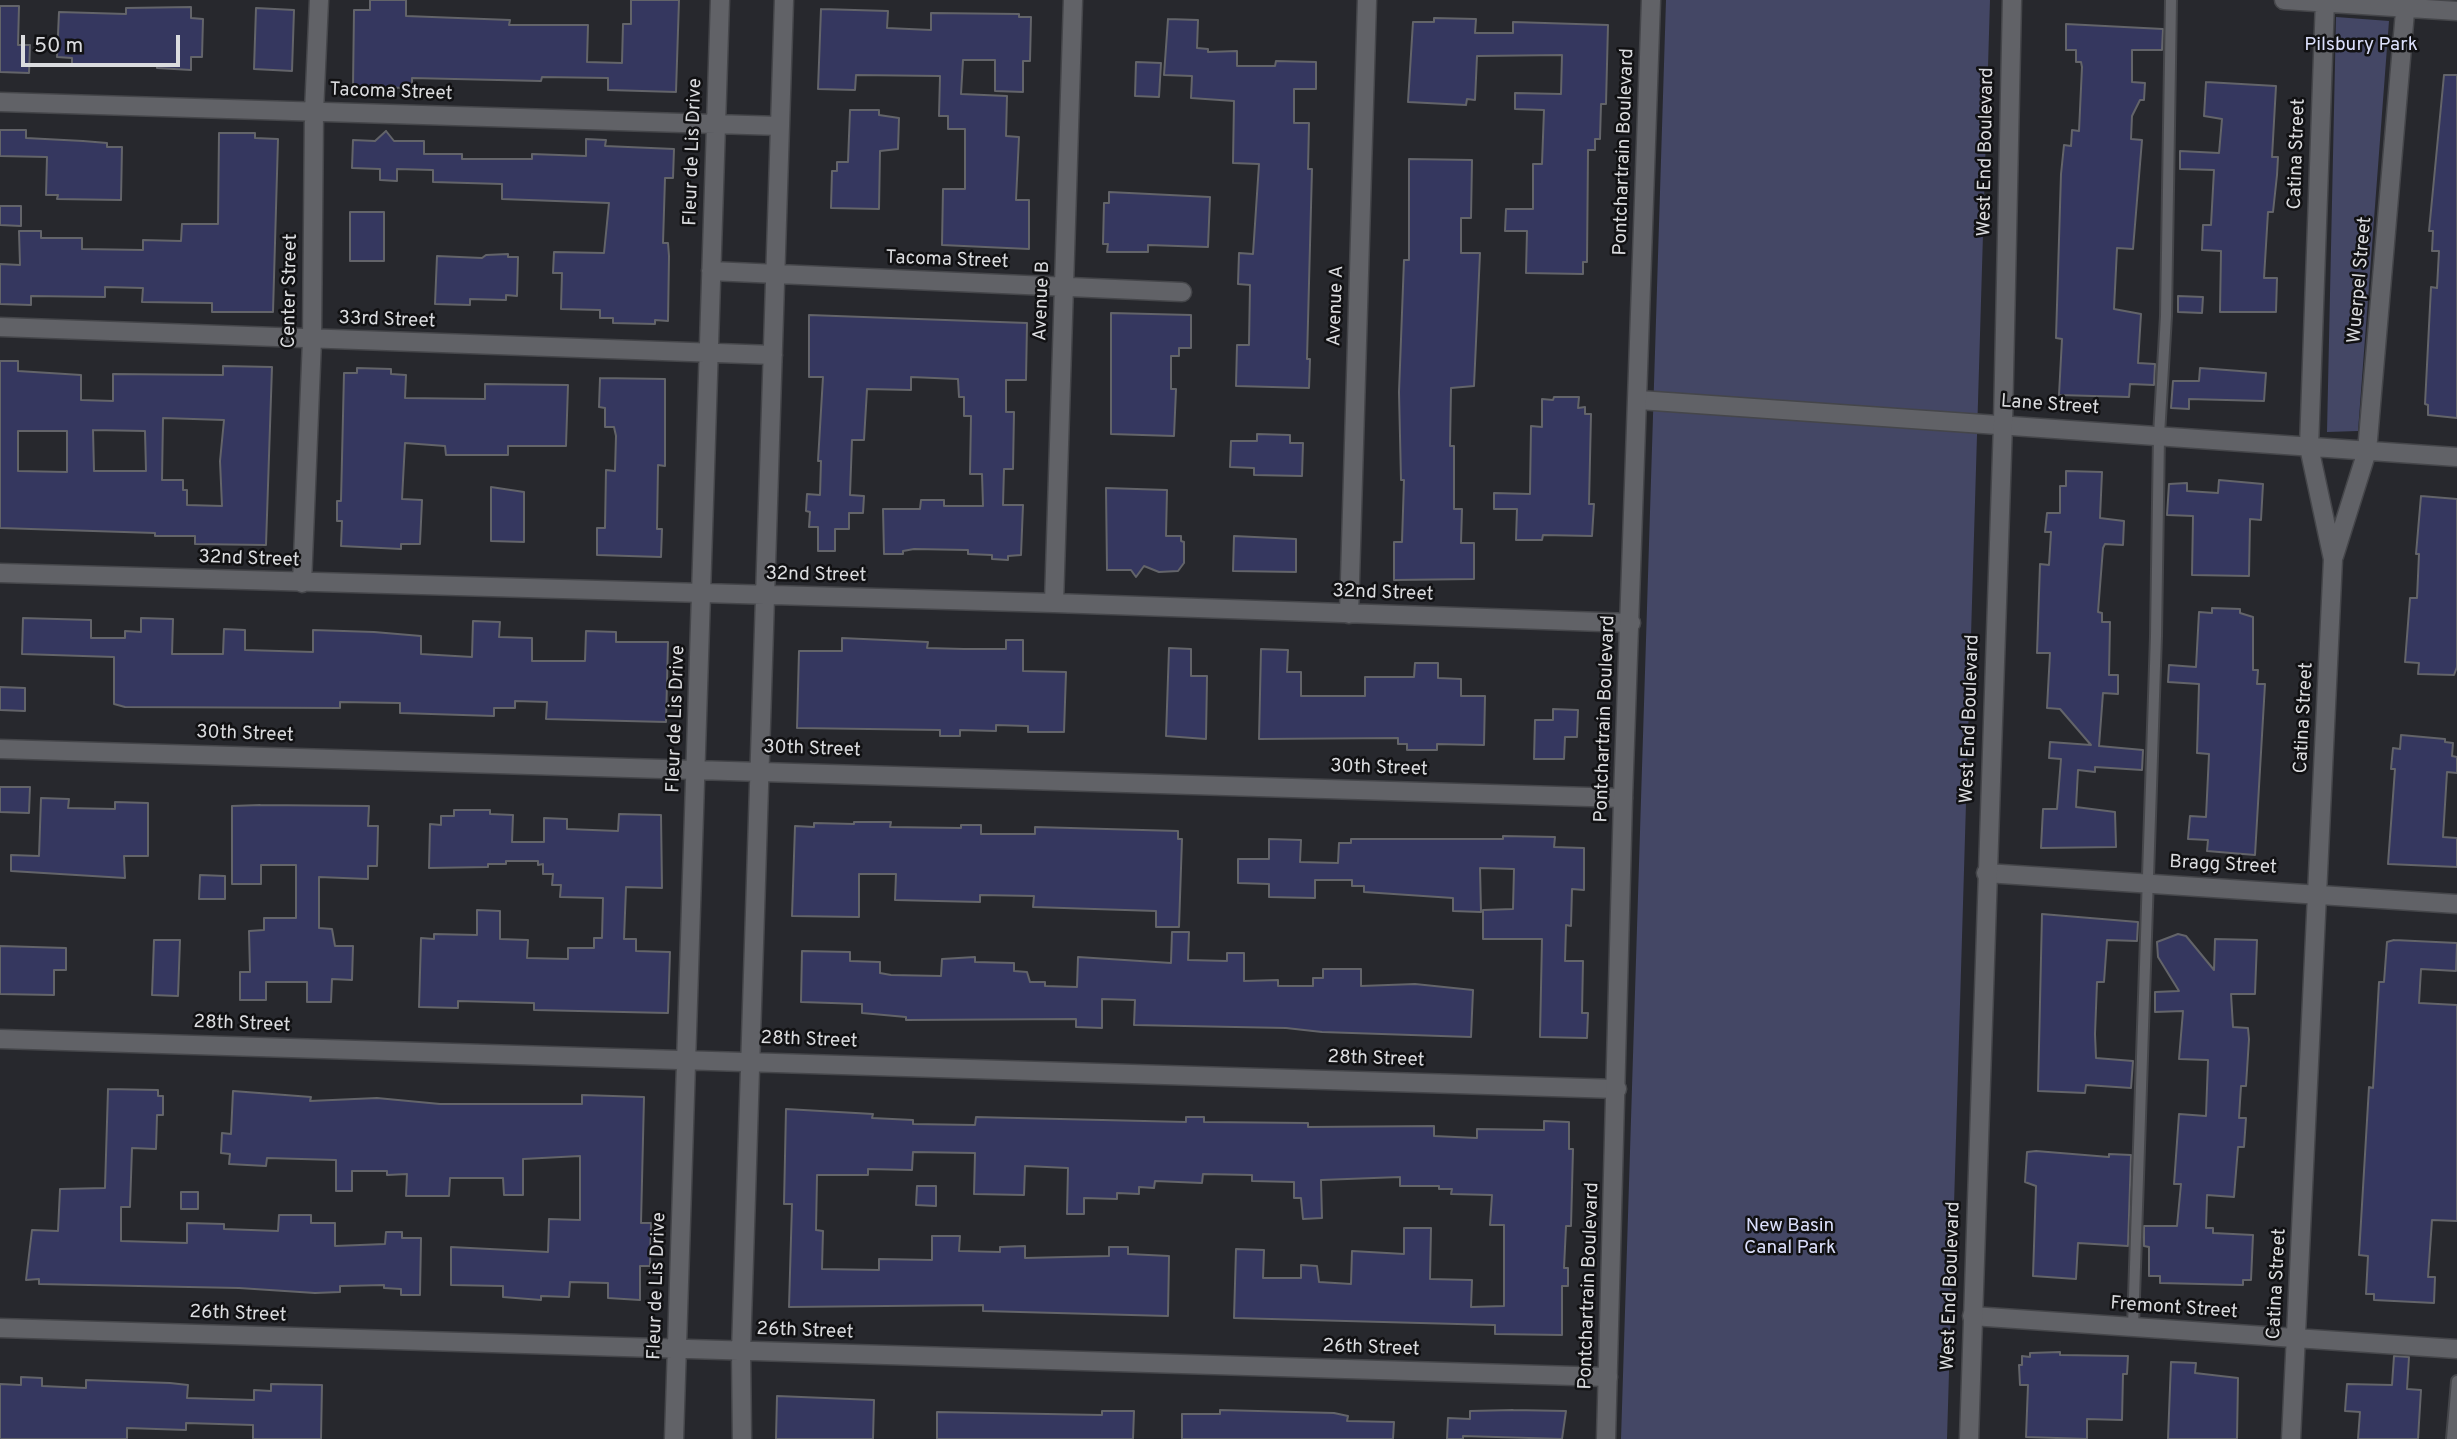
<!DOCTYPE html>
<style>
body{margin:0}
#map{position:relative;width:2457px;height:1439px;overflow:hidden;background:#27282d;font-family:Overpass,sans-serif}
canvas{display:block}
.scale{position:absolute;left:21px;top:35px;width:159px;height:32px;box-sizing:border-box;border:4px solid #dbdcdf;border-top:0;padding-left:9px;font-size:21px;line-height:24px;white-space:nowrap;color:#dbdcdf;-webkit-text-stroke:5px #111113;paint-order:stroke}
</style>
<div id="map">
<canvas width="2457" height="1439"></canvas>
<div class="scale">50 m</div>
</div>
<script>
const ctx = document.querySelector('canvas').getContext('2d');
ctx.lineJoin = 'round';
function paint(path, color) {
  ctx.fillStyle = color;
  ctx.fill(path, 'evenodd');
}
function shape(rows) {
  const path = new Path2D();
  for (const r of rows) {
    path.moveTo(r[0], r[1]);
    for (let i = 2; i < r.length; i += 2) path.lineTo(r[i], r[i + 1]);
  }
  return path;
}
function strokePath(path, color, width, dash) {
  ctx.strokeStyle = color;
  ctx.lineWidth = width;
  ctx.lineCap = dash ? 'butt' : 'round';
  ctx.setLineDash(dash || []);
  ctx.stroke(path);
}
function write(font, color, halo, rows, align = 'center') {
  ctx.font = font + ' Overpass,sans-serif';
  ctx.lineWidth = 5;
  ctx.setLineDash([]);
  ctx.textBaseline = 'middle';
  ctx.strokeStyle = halo;
  ctx.fillStyle = color;
  for (const [text, x, y, turn = 0] of rows) {
    ctx.save();
    ctx.translate(x, y);
    ctx.rotate((+turn || 0) * Math.PI / 180);
    ctx.textAlign = isNaN(turn) ? turn : align;
    if (halo) ctx.strokeText(text, 0, 0);
    ctx.fillText(text, 0, 0);
    ctx.restore();
  }
}
paint(shape([
 [1666,0,1990,0,1947,1439,1621,1439],
 [2336,17,2389,21,2358,431,2327,432]
]), '#444765');
const building = shape([
 [370,0,406,0,406,16,510,20,509,25,588,25,587,62,622,63,623,24,631,24,631,0,679,0,676,92,608,90,608,78,542,77,541,81,412,78,412,88,353,87,354,10,370,10,370,0],
 [0,6,19,6,18,45,30,45,29,73,0,72,0,6],
 [191,7,191,18,203,19,202,57,191,57,191,70,157,68,157,65,72,66,72,58,57,57,59,12,126,14,126,8,191,7],
 [256,8,294,10,292,71,254,69,256,8],
 [821,9,888,11,887,28,931,30,931,13,1019,14,1019,17,1031,17,1030,61,1023,61,1023,92,995,91,995,60,963,60,961,94,1007,96,1006,136,1019,137,1016,200,1029,200,1029,249,942,245,943,189,965,189,965,129,948,129,948,116,939,116,940,76,856,75,855,90,818,89,821,9],
 [1434,18,1476,19,1475,33,1513,33,1513,22,1608,25,1606,104,1601,104,1600,139,1595,139,1595,150,1588,150,1587,262,1583,262,1583,274,1526,273,1527,231,1505,231,1506,209,1533,209,1533,164,1542,164,1544,110,1515,109,1515,93,1561,94,1562,55,1477,56,1475,100,1467,99,1466,105,1408,102,1413,22,1434,22,1434,18],
 [1168,19,1198,20,1197,48,1208,49,1208,52,1237,51,1237,66,1275,66,1276,61,1316,62,1316,89,1294,89,1294,123,1309,123,1308,169,1312,169,1307,359,1310,359,1309,388,1236,386,1237,345,1249,345,1250,285,1238,284,1239,253,1253,254,1259,164,1233,163,1234,101,1191,98,1192,76,1164,75,1168,19],
 [2066,24,2163,29,2162,50,2132,50,2132,82,2145,83,2144,100,2140,100,2132,116,2131,139,2142,140,2133,249,2117,248,2114,309,2141,314,2138,363,2155,364,2154,385,2130,384,2129,397,2059,395,2062,339,2056,338,2061,174,2064,145,2071,146,2072,130,2079,131,2082,67,2081,62,2076,62,2076,50,2066,50,2066,24],
 [1136,62,1161,63,1159,97,1135,96,1136,62],
 [2444,75,2457,75,2457,418,2428,415,2428,405,2425,404,2431,287,2437,288,2439,251,2432,251,2433,231,2429,231,2444,75],
 [2206,82,2276,86,2272,157,2278,157,2277,175,2273,212,2268,212,2264,278,2277,278,2276,312,2220,312,2221,251,2202,250,2203,225,2211,225,2214,170,2180,169,2180,151,2219,153,2222,119,2204,116,2206,82],
 [850,110,879,110,879,115,899,118,898,149,880,151,879,209,831,208,832,171,837,171,837,162,848,162,850,110],
 [0,130,26,130,26,138,83,141,107,143,107,147,122,147,121,200,57,199,58,195,46,195,47,157,0,156,0,130],
 [386,131,394,141,424,141,424,154,462,154,462,159,532,159,532,154,586,156,586,139,606,140,605,146,674,149,673,178,665,178,663,243,668,243,669,256,668,321,655,320,655,324,613,323,613,318,600,318,600,310,561,309,562,273,553,273,554,252,604,253,609,203,502,199,502,184,433,182,433,170,397,169,397,181,380,180,380,169,352,168,353,140,375,141,386,131],
 [219,133,255,133,255,138,278,139,273,312,212,312,212,303,142,302,143,288,105,287,105,297,31,296,31,305,0,304,0,264,20,265,19,231,41,231,41,238,82,238,82,249,143,250,143,240,181,241,182,224,218,224,219,133],
 [1409,159,1472,160,1471,218,1461,218,1461,253,1480,253,1474,386,1451,388,1450,446,1454,446,1454,509,1462,509,1461,543,1474,543,1474,579,1394,580,1394,542,1402,542,1404,480,1401,480,1399,392,1404,260,1409,260,1409,159],
 [1109,192,1210,197,1208,247,1148,245,1148,252,1107,252,1108,244,1103,244,1104,203,1109,203,1109,192],
 [0,206,21,206,21,226,0,225,0,206],
 [350,212,384,212,384,261,350,261,350,212],
 [508,254,508,257,518,257,517,296,506,295,506,300,470,299,470,305,435,304,437,256,482,258,486,255,508,254],
 [2178,296,2203,297,2202,313,2178,312,2178,296],
 [1111,313,1191,315,1191,348,1179,348,1179,356,1171,356,1171,389,1176,389,1174,436,1111,434,1111,313],
 [809,315,1027,323,1026,380,1006,380,1006,412,1014,412,1013,469,1004,469,1003,505,1023,505,1021,555,1008,556,1008,560,992,559,992,555,968,554,968,550,914,549,903,551,903,554,884,554,883,509,920,509,921,500,944,500,944,506,983,506,982,474,970,474,971,416,964,416,964,397,959,397,958,379,911,377,911,390,867,389,864,440,852,440,850,495,864,496,863,513,849,513,849,529,835,529,835,551,818,551,818,527,809,527,810,512,806,511,807,494,820,495,821,461,818,461,823,377,809,377,809,315],
 [0,361,18,361,18,371,81,375,81,400,113,401,113,374,223,375,223,366,272,367,266,545,195,544,195,536,155,536,155,533,0,528,0,361],
 [163,418,224,420,220,461,222,506,187,505,187,490,183,490,183,480,162,480,163,418],
 [93,430,145,431,146,471,94,471,93,430],
 [18,431,67,431,67,472,18,471,18,431],
 [357,368,391,369,391,374,406,375,405,398,485,399,485,384,568,385,566,446,508,446,508,455,446,455,445,446,405,443,402,499,422,500,420,544,401,544,401,549,341,546,342,521,337,521,337,501,341,501,344,373,357,373,357,368],
 [2200,368,2266,373,2264,401,2189,399,2189,409,2171,408,2173,381,2199,381,2200,368],
 [600,378,665,379,665,466,658,465,657,529,662,529,661,557,597,555,597,528,605,528,606,470,615,471,616,436,614,427,605,427,605,408,599,407,600,378],
 [1554,397,1579,397,1578,408,1585,407,1585,414,1591,414,1589,504,1594,504,1592,536,1543,535,1542,540,1516,540,1517,509,1494,509,1494,493,1530,494,1531,426,1542,427,1542,399,1553,400,1554,397],
 [1257,434,1290,435,1290,443,1303,443,1302,476,1254,475,1254,468,1230,467,1231,441,1257,441,1257,434],
 [2066,471,2102,472,2100,518,2124,521,2123,545,2105,544,2103,548,2098,612,2102,613,2102,622,2110,622,2109,675,2118,675,2118,694,2103,693,2099,746,2143,750,2142,770,2095,767,2095,772,2078,770,2076,807,2115,812,2116,847,2041,848,2043,809,2057,809,2061,759,2049,758,2050,742,2091,745,2060,709,2047,708,2050,653,2037,653,2040,564,2049,565,2051,532,2045,532,2047,513,2060,513,2060,486,2066,486,2066,471],
 [2219,480,2263,484,2261,520,2250,519,2249,576,2192,575,2193,516,2167,515,2169,484,2187,483,2187,491,2218,493,2219,480],
 [491,487,524,492,524,542,491,541,491,487],
 [1106,488,1167,490,1166,536,1181,536,1181,541,1184,542,1184,563,1178,571,1159,572,1144,566,1136,577,1131,570,1107,570,1106,488],
 [2421,496,2457,499,2457,667,2454,675,2418,674,2419,663,2405,662,2410,598,2417,598,2419,554,2416,554,2421,496],
 [1234,536,1296,539,1296,572,1233,571,1234,536],
 [2212,608,2240,609,2240,613,2253,617,2253,670,2258,670,2257,684,2265,684,2255,855,2207,851,2208,840,2188,839,2190,816,2206,817,2209,754,2197,753,2199,684,2168,682,2169,665,2196,667,2199,612,2212,613,2212,608],
 [23,618,91,620,91,638,125,638,125,631,141,632,141,618,173,619,172,654,223,654,224,629,245,630,245,650,313,652,313,630,374,632,421,636,421,654,472,657,473,621,500,622,499,637,532,638,532,661,585,661,586,631,616,632,616,642,668,642,666,722,546,719,547,702,515,701,515,708,494,708,494,716,400,713,400,703,340,702,340,708,125,707,114,704,114,657,22,654,23,618],
 [842,638,928,642,927,648,964,649,1006,649,1006,640,1023,640,1023,671,1066,672,1064,732,1028,732,1028,726,996,725,996,731,960,730,960,736,940,736,940,730,797,728,799,651,842,651,842,638],
 [1169,648,1191,649,1191,676,1207,676,1206,739,1166,736,1169,648],
 [1261,649,1288,650,1287,672,1301,672,1301,696,1365,696,1365,677,1414,677,1415,663,1438,663,1438,678,1461,679,1461,696,1485,696,1484,745,1437,744,1437,750,1407,750,1407,744,1398,744,1398,738,1259,739,1261,649],
 [0,687,25,688,25,711,0,710,0,687],
 [1553,709,1578,710,1577,737,1565,737,1564,759,1534,759,1535,720,1553,720,1553,709],
 [2401,735,2445,739,2445,742,2453,743,2452,756,2457,757,2457,773,2447,772,2443,837,2457,838,2457,867,2388,864,2395,769,2391,769,2393,748,2400,749,2401,735],
 [0,787,30,787,29,813,0,812,0,787],
 [41,798,69,799,68,808,115,809,115,802,148,803,148,856,124,856,125,878,11,871,11,855,39,856,41,798],
 [260,805,369,806,368,826,378,826,377,866,368,866,368,879,319,877,319,928,332,929,335,946,353,946,352,980,332,979,331,1002,307,1002,307,982,266,982,266,1000,240,1000,240,972,250,972,249,931,264,930,264,918,296,918,296,865,261,865,261,884,232,884,232,806,260,805],
 [454,810,490,810,490,814,513,815,512,842,544,842,544,818,567,819,567,829,618,831,619,814,661,815,662,888,626,887,624,939,636,939,636,951,670,952,668,1013,534,1010,534,1003,458,1001,458,1008,419,1007,421,938,434,939,434,934,477,935,477,910,500,911,500,939,528,940,527,958,568,959,568,948,594,948,594,938,602,938,603,898,560,897,561,885,552,885,553,874,543,874,543,864,538,865,538,861,506,861,506,864,488,864,488,867,429,868,430,824,441,825,441,816,454,816,454,810],
 [854,822,891,822,890,827,961,828,961,825,981,825,981,834,1035,834,1035,827,1178,831,1178,839,1182,839,1179,927,1156,927,1156,911,1033,907,1034,896,980,895,980,902,895,900,896,874,859,874,859,917,792,916,795,826,814,827,814,823,854,824,854,822],
 [1503,836,1555,837,1554,847,1584,848,1584,890,1572,889,1571,926,1566,925,1565,961,1583,961,1582,1013,1588,1013,1587,1038,1540,1037,1542,939,1483,939,1483,910,1513,909,1514,869,1480,868,1481,912,1453,911,1453,898,1364,892,1364,886,1352,886,1352,880,1315,880,1315,898,1269,897,1269,884,1238,883,1238,859,1269,859,1269,839,1301,840,1300,862,1338,863,1339,843,1351,843,1351,839,1503,839,1503,836],
 [200,875,225,876,225,899,199,899,200,875],
 [2042,914,2138,922,2137,941,2107,940,2104,982,2097,982,2095,1034,2096,1058,2133,1061,2131,1088,2086,1085,2085,1093,2038,1091,2042,914],
 [1172,932,1189,932,1188,960,1227,961,1227,953,1244,953,1244,981,1278,980,1278,986,1313,986,1313,978,1323,978,1323,969,1361,969,1361,986,1415,984,1473,990,1471,1037,1322,1032,1286,1028,1134,1025,1135,1000,1102,999,1102,1028,1076,1027,1076,1019,906,1020,906,1017,862,1013,862,1004,801,1002,802,951,850,952,850,961,880,962,880,973,891,975,941,976,942,959,975,957,975,962,1014,963,1014,971,1027,972,1030,982,1045,982,1045,986,1077,987,1078,957,1171,963,1172,932],
 [2178,934,2186,936,2214,970,2215,939,2257,940,2255,994,2231,994,2233,1027,2248,1028,2249,1039,2246,1086,2241,1086,2239,1118,2246,1118,2244,1147,2238,1147,2234,1197,2207,1195,2206,1228,2213,1228,2213,1233,2253,1235,2251,1280,2243,1280,2243,1285,2160,1283,2160,1276,2149,1276,2149,1247,2144,1246,2144,1226,2177,1226,2181,1184,2174,1184,2179,1114,2206,1116,2208,1060,2179,1059,2183,1011,2155,1012,2155,992,2179,991,2158,957,2157,942,2178,934],
 [154,940,180,940,178,996,152,995,154,940],
 [2394,940,2457,943,2456,971,2421,969,2419,1003,2457,1005,2457,1221,2432,1220,2428,1277,2435,1277,2434,1303,2374,1300,2374,1294,2366,1294,2368,1256,2359,1255,2369,1087,2373,1088,2379,982,2384,982,2387,942,2394,940],
 [0,946,66,948,66,970,54,970,54,995,0,994,0,946],
 [108,1089,158,1090,158,1096,163,1096,163,1115,157,1115,156,1149,132,1148,130,1207,121,1207,121,1241,187,1243,187,1223,224,1224,224,1229,278,1231,279,1215,311,1215,311,1223,335,1223,335,1246,385,1244,386,1232,402,1232,402,1238,421,1238,420,1295,401,1295,401,1289,384,1288,384,1285,340,1286,340,1292,315,1293,239,1288,39,1284,39,1279,26,1280,32,1230,58,1231,60,1189,105,1188,108,1089],
 [233,1091,311,1097,310,1101,377,1098,440,1104,582,1104,582,1095,644,1097,641,1223,651,1223,650,1266,640,1266,640,1300,608,1298,608,1283,570,1282,569,1297,541,1296,541,1300,503,1297,503,1286,451,1285,451,1247,548,1252,549,1219,580,1220,580,1156,523,1159,523,1195,504,1195,503,1178,450,1178,449,1196,406,1196,407,1174,387,1175,387,1171,352,1171,352,1191,336,1191,336,1160,267,1158,266,1166,229,1164,230,1154,221,1153,222,1133,231,1134,233,1091],
 [786,1109,873,1114,872,1118,913,1120,913,1124,975,1125,976,1117,1186,1122,1186,1117,1204,1117,1204,1122,1308,1123,1308,1127,1434,1126,1434,1136,1477,1138,1477,1129,1544,1130,1544,1121,1569,1122,1569,1149,1573,1149,1571,1226,1566,1226,1564,1268,1568,1268,1568,1286,1562,1286,1562,1335,1495,1334,1495,1325,1234,1318,1236,1249,1264,1250,1263,1278,1301,1278,1301,1265,1317,1266,1319,1282,1351,1284,1352,1251,1404,1254,1404,1228,1431,1228,1430,1279,1472,1280,1471,1307,1504,1306,1504,1225,1490,1225,1492,1195,1451,1194,1452,1189,1439,1189,1439,1186,1400,1186,1400,1177,1321,1180,1322,1218,1303,1219,1301,1198,1294,1198,1294,1182,1252,1181,1252,1175,1203,1174,1202,1183,1155,1181,1154,1188,1139,1187,1139,1194,1117,1193,1117,1199,1084,1198,1084,1214,1067,1214,1068,1168,1025,1166,1024,1195,974,1194,975,1153,913,1152,912,1170,868,1169,868,1175,817,1175,816,1230,823,1231,822,1269,879,1270,879,1259,932,1260,932,1236,960,1236,959,1251,1000,1252,1000,1247,1025,1246,1025,1258,1109,1256,1109,1247,1128,1247,1128,1254,1169,1256,1168,1316,983,1311,983,1305,789,1307,792,1204,784,1204,786,1109],
 [2036,1151,2109,1157,2109,1154,2131,1155,2128,1246,2078,1243,2076,1279,2033,1276,2036,1186,2025,1182,2027,1152,2036,1151],
 [917,1186,936,1186,936,1206,916,1205,917,1186],
 [181,1192,198,1192,198,1209,181,1209,181,1192],
 [2060,1352,2060,1355,2128,1356,2127,1374,2123,1374,2122,1420,2087,1419,2087,1439,2026,1437,2028,1385,2020,1385,2019,1365,2022,1365,2022,1356,2030,1357,2030,1353,2060,1352],
 [2394,1356,2409,1357,2407,1389,2421,1390,2418,1439,2358,1439,2360,1412,2345,1411,2347,1384,2392,1385,2394,1356],
 [2171,1362,2196,1363,2195,1373,2238,1378,2237,1439,2168,1439,2171,1362],
 [21,1377,42,1378,42,1386,86,1388,86,1380,170,1383,188,1385,187,1398,254,1400,254,1390,271,1391,271,1384,322,1385,321,1439,253,1439,253,1425,186,1423,186,1430,127,1428,127,1439,0,1439,0,1384,21,1385,21,1377],
 [777,1396,874,1400,873,1439,776,1439,777,1396],
 [1220,1410,1334,1413,1348,1416,1347,1421,1394,1422,1393,1439,1182,1439,1182,1414,1220,1414,1220,1410],
 [1513,1410,1566,1411,1562,1439,1463,1436,1463,1439,1447,1439,1448,1418,1470,1419,1470,1411,1513,1410],
 [1102,1411,1134,1411,1133,1439,937,1439,937,1412,1102,1415,1102,1411]
]);
paint(building, '#35375f');
strokePath(building, '#636469', 2);
const service = shape([
 [2133,1327,2156,636,2159,435,2166,316,2171,0],
 [2452,1439,2457,1381]
]);
const minor = shape([
 [2284,0,2457,11],
 [0,102,780,126],
 [711,271,1182,292],
 [0,327,773,355],
 [1639,400,2457,457],
 [2334,556,2367,451,2406,0],
 [0,573,1054,603,1631,623],
 [302,583,312,340,314,112,319,0],
 [1054,603,1073,0],
 [1349,614,1367,0],
 [0,749,1623,798],
 [1986,873,2457,904],
 [0,1039,1617,1089],
 [1972,1316,2457,1349],
 [0,1328,1608,1377],
 [674,1439,720,0],
 [742,1439,741,1352,784,0],
 [2291,1439,2333,559,2309,447,2325,0]
]);
const secondary = shape([
 [1606,1439,1623,798,1651,0],
 [1969,1439,2003,423,2012,0]
]);
strokePath(service, '#45464a', 14);
strokePath(minor, '#45464a', 21);
strokePath(secondary, '#45464a', 21);
strokePath(service, '#616267', 10);
strokePath(minor, '#616267', 18);
strokePath(secondary, '#616267', 18);
write('19px', '#dce0fc', '#111113', [
 ["Pilsbury Park",2361,46],
 ["New Basin",1790,1227],
 ["Canal Park",1790,1249]
]);
write('19px', '#dbdcdf', '#111113', [
 ["Tacoma Street",391,93,2],
 ["Fleur de Lis Drive",694,152,-88],
 ["Pontchartrain Boulevard",1625,152,-88],
 ["West End Boulevard",1987,152,-89],
 ["Catina Street",2298,154,-88],
 ["Tacoma Street",947,261,2],
 ["Wuerpel Street",2361,280,-85],
 ["Center Street",291,291,-89],
 ["Avenue B",1043,301,-88],
 ["Avenue A",1337,306,-88],
 ["33rd Street",387,321,2],
 ["Lane Street",2050,406,4],
 ["32nd Street",249,560,2],
 ["32nd Street",816,576,1],
 ["32nd Street",1383,594,2],
 ["Catina Street",2305,718,-87],
 ["Fleur de Lis Drive",677,719,-88],
 ["Pontchartrain Boulevard",1606,719,-88],
 ["West End Boulevard",1971,719,-88],
 ["30th Street",245,735,2],
 ["30th Street",812,750,2],
 ["30th Street",1379,769,2],
 ["Bragg Street",2223,866,3],
 ["28th Street",242,1025,2],
 ["28th Street",809,1041,2],
 ["28th Street",1376,1060,2],
 ["Catina Street",2278,1284,-87],
 ["Fleur de Lis Drive",658,1286,-88],
 ["Pontchartrain Boulevard",1590,1286,-88],
 ["West End Boulevard",1952,1286,-88],
 ["Fremont Street",2174,1309,4],
 ["26th Street",238,1315,2],
 ["26th Street",805,1332,2],
 ["26th Street",1371,1349,2]
]);
</script>
